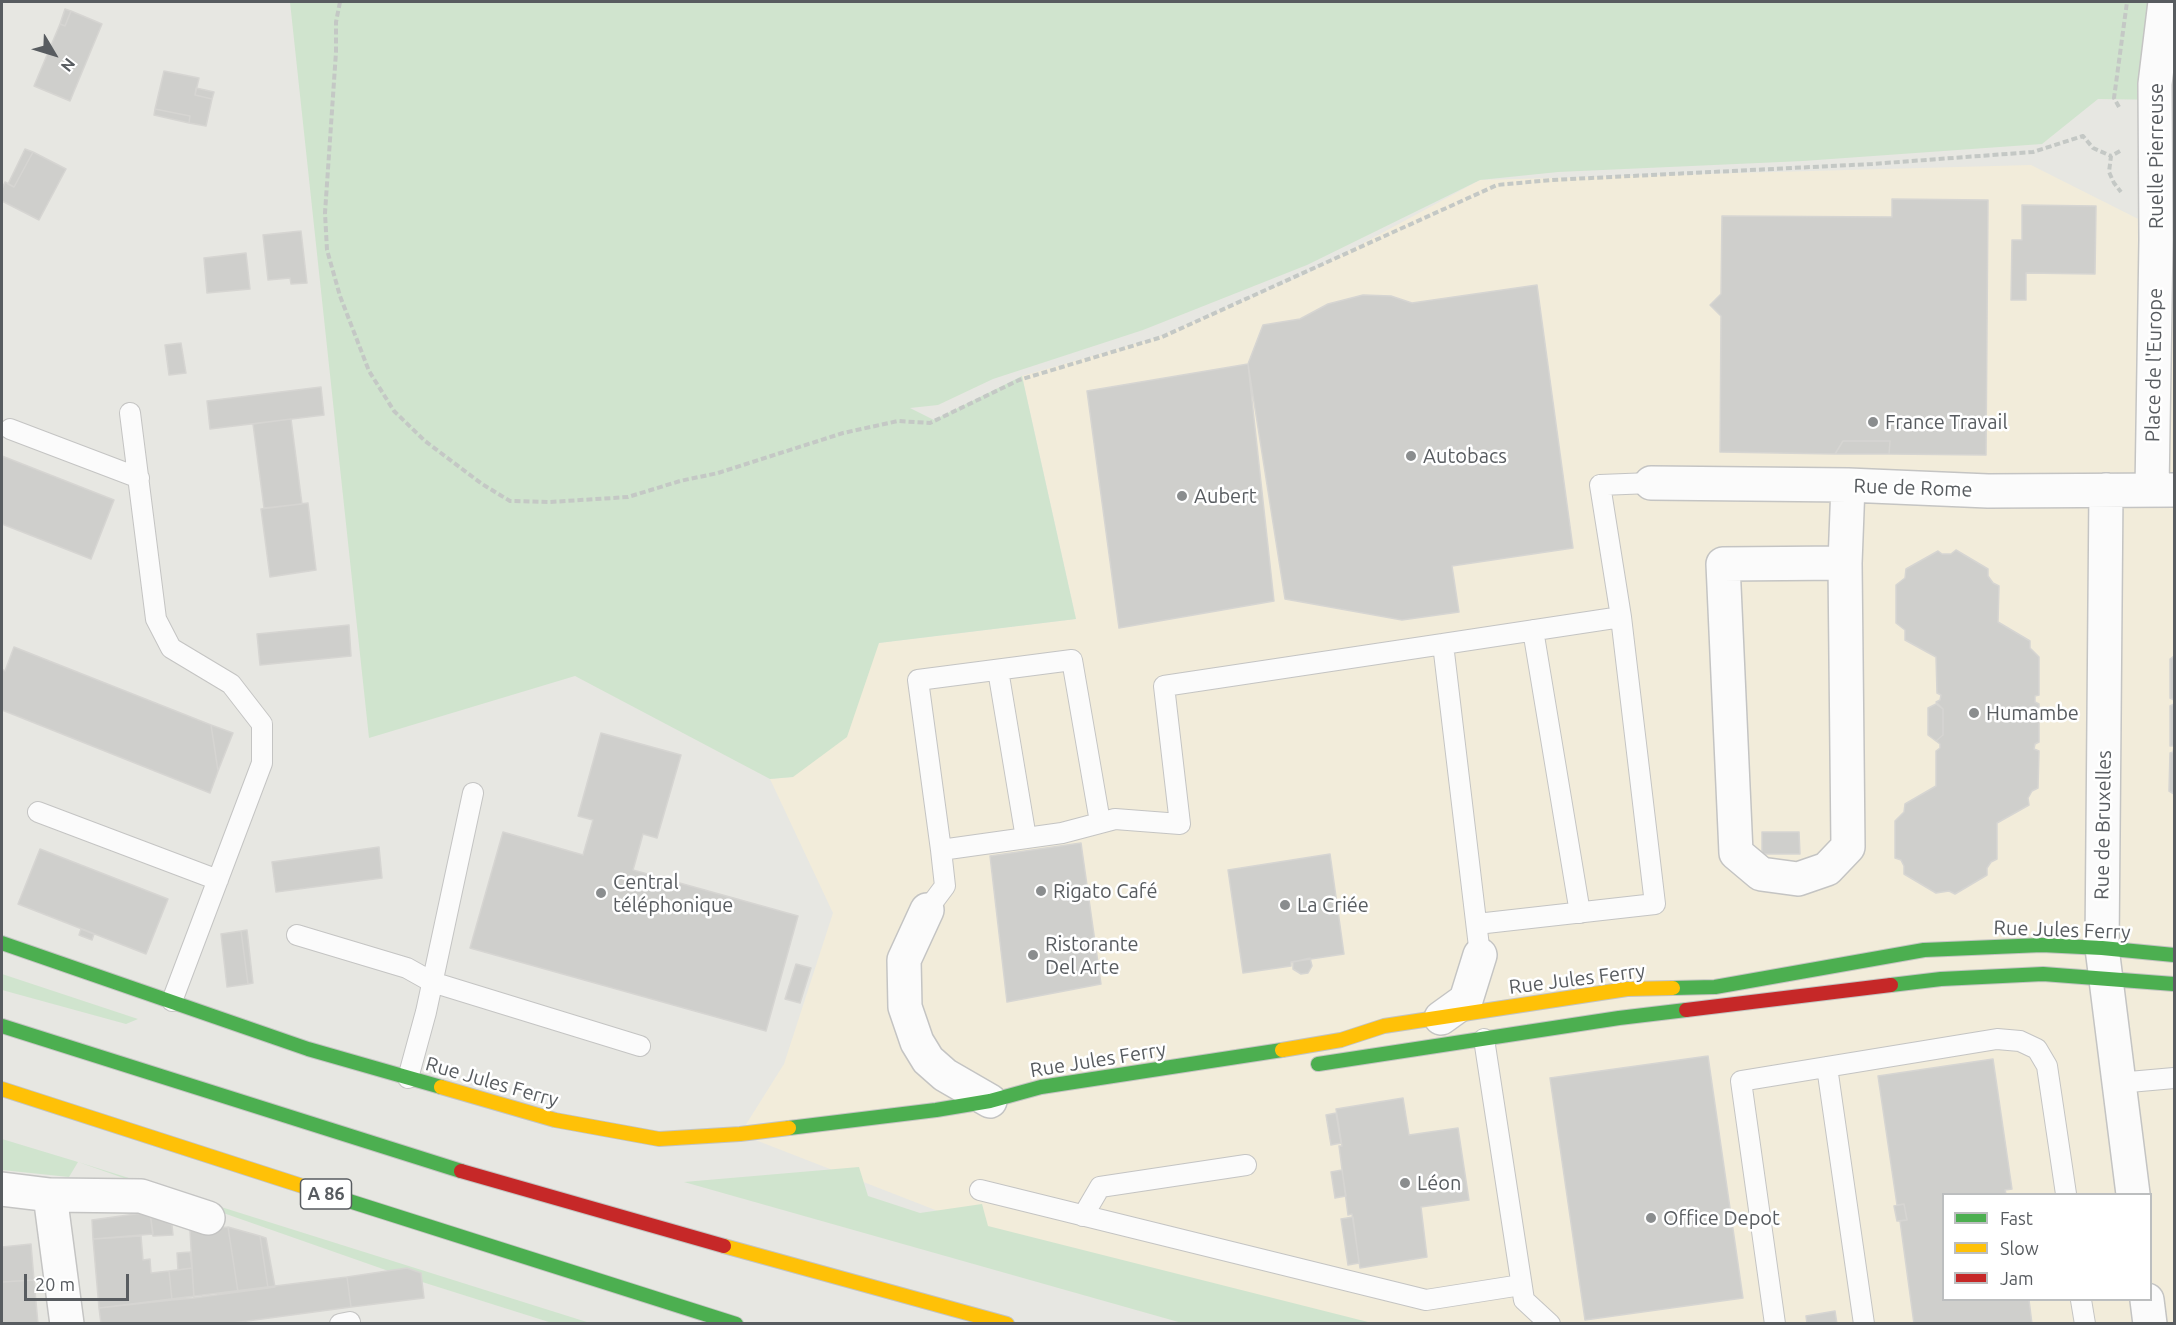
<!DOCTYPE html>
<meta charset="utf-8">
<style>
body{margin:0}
#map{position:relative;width:2176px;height:1325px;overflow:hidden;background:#e7e7e2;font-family:Ubuntu,sans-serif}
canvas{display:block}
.frame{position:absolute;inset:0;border:3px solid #585c60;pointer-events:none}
.legend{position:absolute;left:1942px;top:1193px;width:210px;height:108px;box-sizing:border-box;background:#fff;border:2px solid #bcbebf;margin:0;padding:8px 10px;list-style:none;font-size:18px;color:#585c60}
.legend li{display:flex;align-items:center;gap:12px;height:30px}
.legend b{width:30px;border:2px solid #bcbebf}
.north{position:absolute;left:24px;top:24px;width:60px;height:60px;-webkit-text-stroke:4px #fff;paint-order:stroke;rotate:128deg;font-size:16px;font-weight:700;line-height:24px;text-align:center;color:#585c60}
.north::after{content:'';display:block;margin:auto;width:21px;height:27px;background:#585c60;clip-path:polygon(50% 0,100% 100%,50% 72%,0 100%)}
.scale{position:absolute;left:24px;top:1274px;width:105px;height:27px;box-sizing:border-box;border:3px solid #585c60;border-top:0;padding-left:8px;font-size:18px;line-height:21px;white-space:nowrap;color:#585c60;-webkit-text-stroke:4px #fff;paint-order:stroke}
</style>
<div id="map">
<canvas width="2176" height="1325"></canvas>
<div class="frame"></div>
<ul class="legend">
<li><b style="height:8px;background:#4caf50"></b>Fast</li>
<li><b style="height:8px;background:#ffc107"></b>Slow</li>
<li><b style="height:8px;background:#c62828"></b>Jam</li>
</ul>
<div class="north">N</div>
<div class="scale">20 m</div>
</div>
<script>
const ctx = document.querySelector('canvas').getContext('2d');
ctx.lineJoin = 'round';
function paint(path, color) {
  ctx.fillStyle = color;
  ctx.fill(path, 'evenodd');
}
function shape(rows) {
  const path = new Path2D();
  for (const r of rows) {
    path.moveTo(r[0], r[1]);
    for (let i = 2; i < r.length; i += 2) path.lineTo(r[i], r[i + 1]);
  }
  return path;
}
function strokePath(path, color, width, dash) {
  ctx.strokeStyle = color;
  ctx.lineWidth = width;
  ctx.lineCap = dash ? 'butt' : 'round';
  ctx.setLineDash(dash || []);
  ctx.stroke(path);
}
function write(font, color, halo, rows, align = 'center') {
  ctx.font = font + ' Ubuntu,sans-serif';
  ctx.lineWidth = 5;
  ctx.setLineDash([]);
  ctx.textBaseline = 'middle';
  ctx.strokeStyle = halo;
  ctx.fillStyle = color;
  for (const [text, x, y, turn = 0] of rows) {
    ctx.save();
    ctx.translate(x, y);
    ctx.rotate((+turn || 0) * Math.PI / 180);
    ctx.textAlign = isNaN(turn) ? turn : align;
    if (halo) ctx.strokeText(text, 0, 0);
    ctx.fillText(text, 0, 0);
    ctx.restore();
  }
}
paint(shape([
 [2031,165,2174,237,2174,1323,1321,1323,1033,1248,740,1134,784,1064,833,913,770,779,793,777,879,643,1076,619,1022,376,1156,338,1308,273,1480,180],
 [1944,1194,2150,1194,2150,1300,1944,1300]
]), '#f2ecda');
paint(shape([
 [290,2,2174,2,2174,236,2171,235,2167,100,2098,99,2042,144,1803,161,1558,172,1480,180,1307,265,1143,330,993,379,938,405,910,408,934,420,1022,376,1076,619,879,643,847,737,793,777,770,779,575,676,369,738],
 [2,974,138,1019,126,1024,2,990],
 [2,1139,78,1162,590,1323,552,1323,400,1275,78,1162,69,1177,2,1170],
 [859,1167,868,1196,920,1213,982,1204,988,1226,1372,1323,1182,1323,684,1182]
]), '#d0e4ce');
const building = shape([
 [65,9,71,11,65,26,60,24,65,9],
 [71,11,102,24,70,101,34,86,60,24,65,26,71,11],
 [164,71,199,78,195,95,212,99,206,126,189,123,190,116,155,109,164,71],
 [196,88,214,92,212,99,195,95,196,88],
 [155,109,190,116,189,123,154,115,155,109],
 [25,149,33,152,14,187,8,184,25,149],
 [33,152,66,169,39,220,2,201,2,189,5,182,14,187,33,152],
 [1892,199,1988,200,1986,455,1889,454,1890,441,1843,441,1835,454,1720,452,1721,316,1710,305,1721,294,1722,216,1892,217,1892,199],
 [2022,205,2096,206,2095,274,2026,273,2026,300,2011,300,2012,240,2022,240,2022,205],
 [301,231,307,283,291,284,290,278,268,280,263,235,301,231],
 [246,253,250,289,207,293,204,258,246,253],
 [1537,285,1573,548,1452,566,1459,612,1402,620,1285,599,1248,364,1263,325,1300,319,1328,304,1363,295,1391,296,1412,303,1537,285],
 [181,343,186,373,169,375,165,345,181,343],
 [1248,364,1274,601,1119,628,1087,391,1248,364],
 [321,387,324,415,210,429,207,401,321,387],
 [291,419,302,504,264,508,253,424,291,419],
 [1843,441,1890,441,1889,454,1835,454,1843,441],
 [2,456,114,500,91,559,2,524,2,456],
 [308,503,316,570,270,577,261,509,308,503],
 [1956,550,1988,569,1988,576,1993,583,1999,586,1998,622,2030,641,2030,648,2039,657,2039,695,2035,696,2035,702,2039,704,2039,742,2035,744,2034,749,2039,751,2038,788,2032,791,2028,798,2029,805,1997,823,1997,859,1991,862,1987,868,1987,875,1955,894,1949,891,1936,893,1904,874,1904,866,1901,860,1895,858,1895,821,1904,812,1905,804,1936,786,1936,751,1940,748,1940,744,1936,741,1943,735,1943,709,1936,702,1940,700,1941,695,1937,693,1936,657,1905,640,1905,630,1896,623,1896,585,1905,578,1906,569,1938,551,1942,554,1951,554,1956,550],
 [349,625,351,656,260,665,257,634,349,625],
 [14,647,211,725,218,771,210,793,2,710,2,669,5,671,14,647],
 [2174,656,2174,794,2169,791,2170,753,2173,752,2174,746,2170,746,2170,706,2174,704,2174,700,2170,698,2170,659,2174,656],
 [1936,704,1943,709,1943,735,1936,741,1928,735,1928,708,1936,704],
 [211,725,233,733,218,771,214,744,211,725],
 [601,733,681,755,657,838,643,834,633,870,798,916,766,1031,470,948,503,832,583,855,593,820,578,816,601,733],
 [1762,832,1799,832,1800,854,1762,854,1762,832],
 [1081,843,1101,984,1007,1002,990,856,1081,843],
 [379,847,382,878,276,892,272,862,379,847],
 [40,849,168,899,146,954,18,904,40,849],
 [1330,854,1344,954,1291,962,1291,966,1243,973,1228,870,1330,854],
 [81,929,94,934,92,940,79,935,81,929],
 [247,930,253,983,248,984,241,931,247,930],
 [241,931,248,984,227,987,221,934,241,931],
 [1310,958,1312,966,1308,973,1301,974,1293,969,1293,962,1310,958],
 [796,964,811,968,800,1003,785,999,796,964],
 [1708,1056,1743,1298,1585,1320,1550,1078,1708,1056],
 [1993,1059,2012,1189,2005,1190,2006,1194,1944,1194,1944,1300,2029,1300,2032,1324,1914,1324,1900,1221,1907,1220,1904,1204,1897,1205,1878,1076,1993,1059],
 [1403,1098,1409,1135,1458,1128,1469,1200,1421,1207,1427,1257,1360,1268,1352,1214,1348,1215,1339,1146,1342,1146,1336,1109,1403,1098],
 [1336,1113,1341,1143,1331,1145,1326,1115,1336,1113],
 [1342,1170,1346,1196,1335,1198,1331,1172,1342,1170],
 [1904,1204,1907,1220,1897,1221,1894,1206,1904,1204],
 [150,1212,153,1234,93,1239,92,1220,150,1212],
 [150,1213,172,1225,173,1235,153,1236,150,1213],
 [1353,1217,1359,1263,1348,1265,1341,1219,1353,1217],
 [228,1227,260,1236,268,1288,238,1292,228,1227],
 [228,1227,238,1292,194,1298,190,1231,228,1227],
 [141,1236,143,1260,150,1259,151,1273,169,1271,172,1300,99,1308,93,1239,141,1236],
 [260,1236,266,1238,275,1287,268,1288,260,1236],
 [31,1244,34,1280,2,1282,2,1247,31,1244],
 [190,1252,192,1268,178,1270,177,1253,190,1252],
 [192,1268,194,1298,172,1300,169,1271,192,1268],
 [407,1268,421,1273,424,1298,351,1307,347,1277,407,1268],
 [347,1277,351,1307,225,1324,101,1324,99,1308,347,1277],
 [34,1280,38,1324,2,1324,2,1282,34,1280],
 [1835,1311,1837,1324,1807,1324,1806,1316,1835,1311]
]);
paint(building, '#cfcfcc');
strokePath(building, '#d6d5d2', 1.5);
const lane = shape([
 [130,413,156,619,171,648,231,684,262,724,262,763,172,1001],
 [10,429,139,478],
 [1533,630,1580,913],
 [1443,644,1621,617,1600,485,1651,483],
 [998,670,1026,838],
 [38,812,218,880],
 [941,850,918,680,1072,660,1100,822],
 [927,910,945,886,941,850,1062,833,1115,819,1180,824,1164,686,1443,644,1480,955],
 [1477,924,1655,904,1621,617],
 [297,935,407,968,432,982,640,1046],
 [1484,1039,1524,1300,1550,1324],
 [1827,1067,1864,1324],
 [408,1078,426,1012,473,793],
 [2118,1083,2174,1078],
 [980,1190,1426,1300,1521,1285],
 [1083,1216,1100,1187,1246,1165],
 [2081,1300,2085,1324],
 [340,1324,350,1322],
 [1775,1324,1741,1081,1997,1039,2020,1041,2037,1049,2047,1066,2066,1194]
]);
const street = shape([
 [1651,483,1848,485,1988,491,2174,490],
 [2106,490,2102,948,2133,1194],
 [2152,490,2156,240,2155,84,2165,2],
 [1845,563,1848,847,1827,869,1798,879,1761,874,1736,853,1723,564,1845,563],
 [1845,563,1848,485],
 [927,910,904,960,905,1007,917,1042,928,1060,945,1075,990,1101],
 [1441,1018,1466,1000,1480,955],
 [2,1189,50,1195,67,1324],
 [50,1195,141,1196,208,1218],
 [2147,1300,2150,1324]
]);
const fast = shape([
 [2,943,308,1049,441,1087],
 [1891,985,1941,979,2043,974,2174,984],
 [1673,988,1715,987,1924,950,2042,945,2102,948,2174,955],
 [2,1026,461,1171],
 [1318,1064,1619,1018,1686,1010],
 [789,1128,936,1110,990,1101,1041,1087,1282,1050],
 [327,1194,736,1324]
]);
const slow = shape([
 [1282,1050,1341,1040,1384,1026,1627,989,1673,988],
 [441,1087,555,1120,659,1139,740,1134,789,1128],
 [2,1089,327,1194],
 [724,1246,1007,1324]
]);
const jam = shape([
 [1686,1010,1891,985],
 [461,1171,724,1246]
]);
strokePath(lane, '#c4c4c3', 22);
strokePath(street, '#c4c4c3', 36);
strokePath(fast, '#c3c4c2', 16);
strokePath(slow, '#c3c4c2', 16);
strokePath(jam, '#c3c4c2', 16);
strokePath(shape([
 [340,2,336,22,336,52,325,213,327,250,340,296,369,371,394,411,425,441,482,484,510,501,550,502,628,497,680,481,718,473,843,433,898,421,930,423,1019,380,1162,337,1497,185,1551,180,1872,164,2033,152,2083,136,2093,148,2111,156],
 [2119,107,2114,98,2127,2],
 [2120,151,2111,156,2109,172,2114,183,2121,192]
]), '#c4c8c5', 4, [6, 3]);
strokePath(lane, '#fbfbfb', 20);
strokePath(street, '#fbfbfb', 33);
strokePath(fast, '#4caf50', 14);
strokePath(slow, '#ffc107', 14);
strokePath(jam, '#c62828', 14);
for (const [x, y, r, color] of [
 [1873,422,6,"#8a8d8e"],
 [1411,456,6,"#8a8d8e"],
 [1182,496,6,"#8a8d8e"],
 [1974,713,6,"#8a8d8e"],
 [1041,891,6,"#8a8d8e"],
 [601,893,6,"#8a8d8e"],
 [1285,905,6,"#8a8d8e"],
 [1033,955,6,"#8a8d8e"],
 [1405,1183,6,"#8a8d8e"],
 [1651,1218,6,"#8a8d8e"]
]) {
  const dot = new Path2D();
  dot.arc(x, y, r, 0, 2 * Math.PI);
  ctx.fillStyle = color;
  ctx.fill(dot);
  strokePath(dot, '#fff', 2);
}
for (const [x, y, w] of [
 [326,1194,51]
]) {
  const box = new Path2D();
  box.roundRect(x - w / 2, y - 15, w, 30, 4.5);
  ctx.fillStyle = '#fff';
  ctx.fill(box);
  strokePath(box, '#585c60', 1.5);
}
write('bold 18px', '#585c60', null, [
 ["A 86",326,1194]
]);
write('20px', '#585c60', '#fff', [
 ["Ruelle Pierreuse",2156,156,-90],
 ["Place de l'Europe",2154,365,-89],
 ["Rue de Rome",1913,488,2],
 ["Rue de Bruxelles",2103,825,-89],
 ["Rue Jules Ferry",2062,930,2],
 ["Rue Jules Ferry",1577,979,-7],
 ["Rue Jules Ferry",1098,1060,-9],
 ["Rue Jules Ferry",492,1082,16]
]);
write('20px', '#585c60', '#fff', [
 ["France Travail",1885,422],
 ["Autobacs",1423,456],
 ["Aubert",1194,496],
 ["Humambe",1986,713],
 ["Central",613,882],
 ["téléphonique",613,905],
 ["Rigato Café",1053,891],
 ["La Criée",1297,905],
 ["Ristorante",1045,944],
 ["Del Arte",1045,967],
 ["Léon",1417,1183],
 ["Office Depot",1663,1218]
], 'left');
</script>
